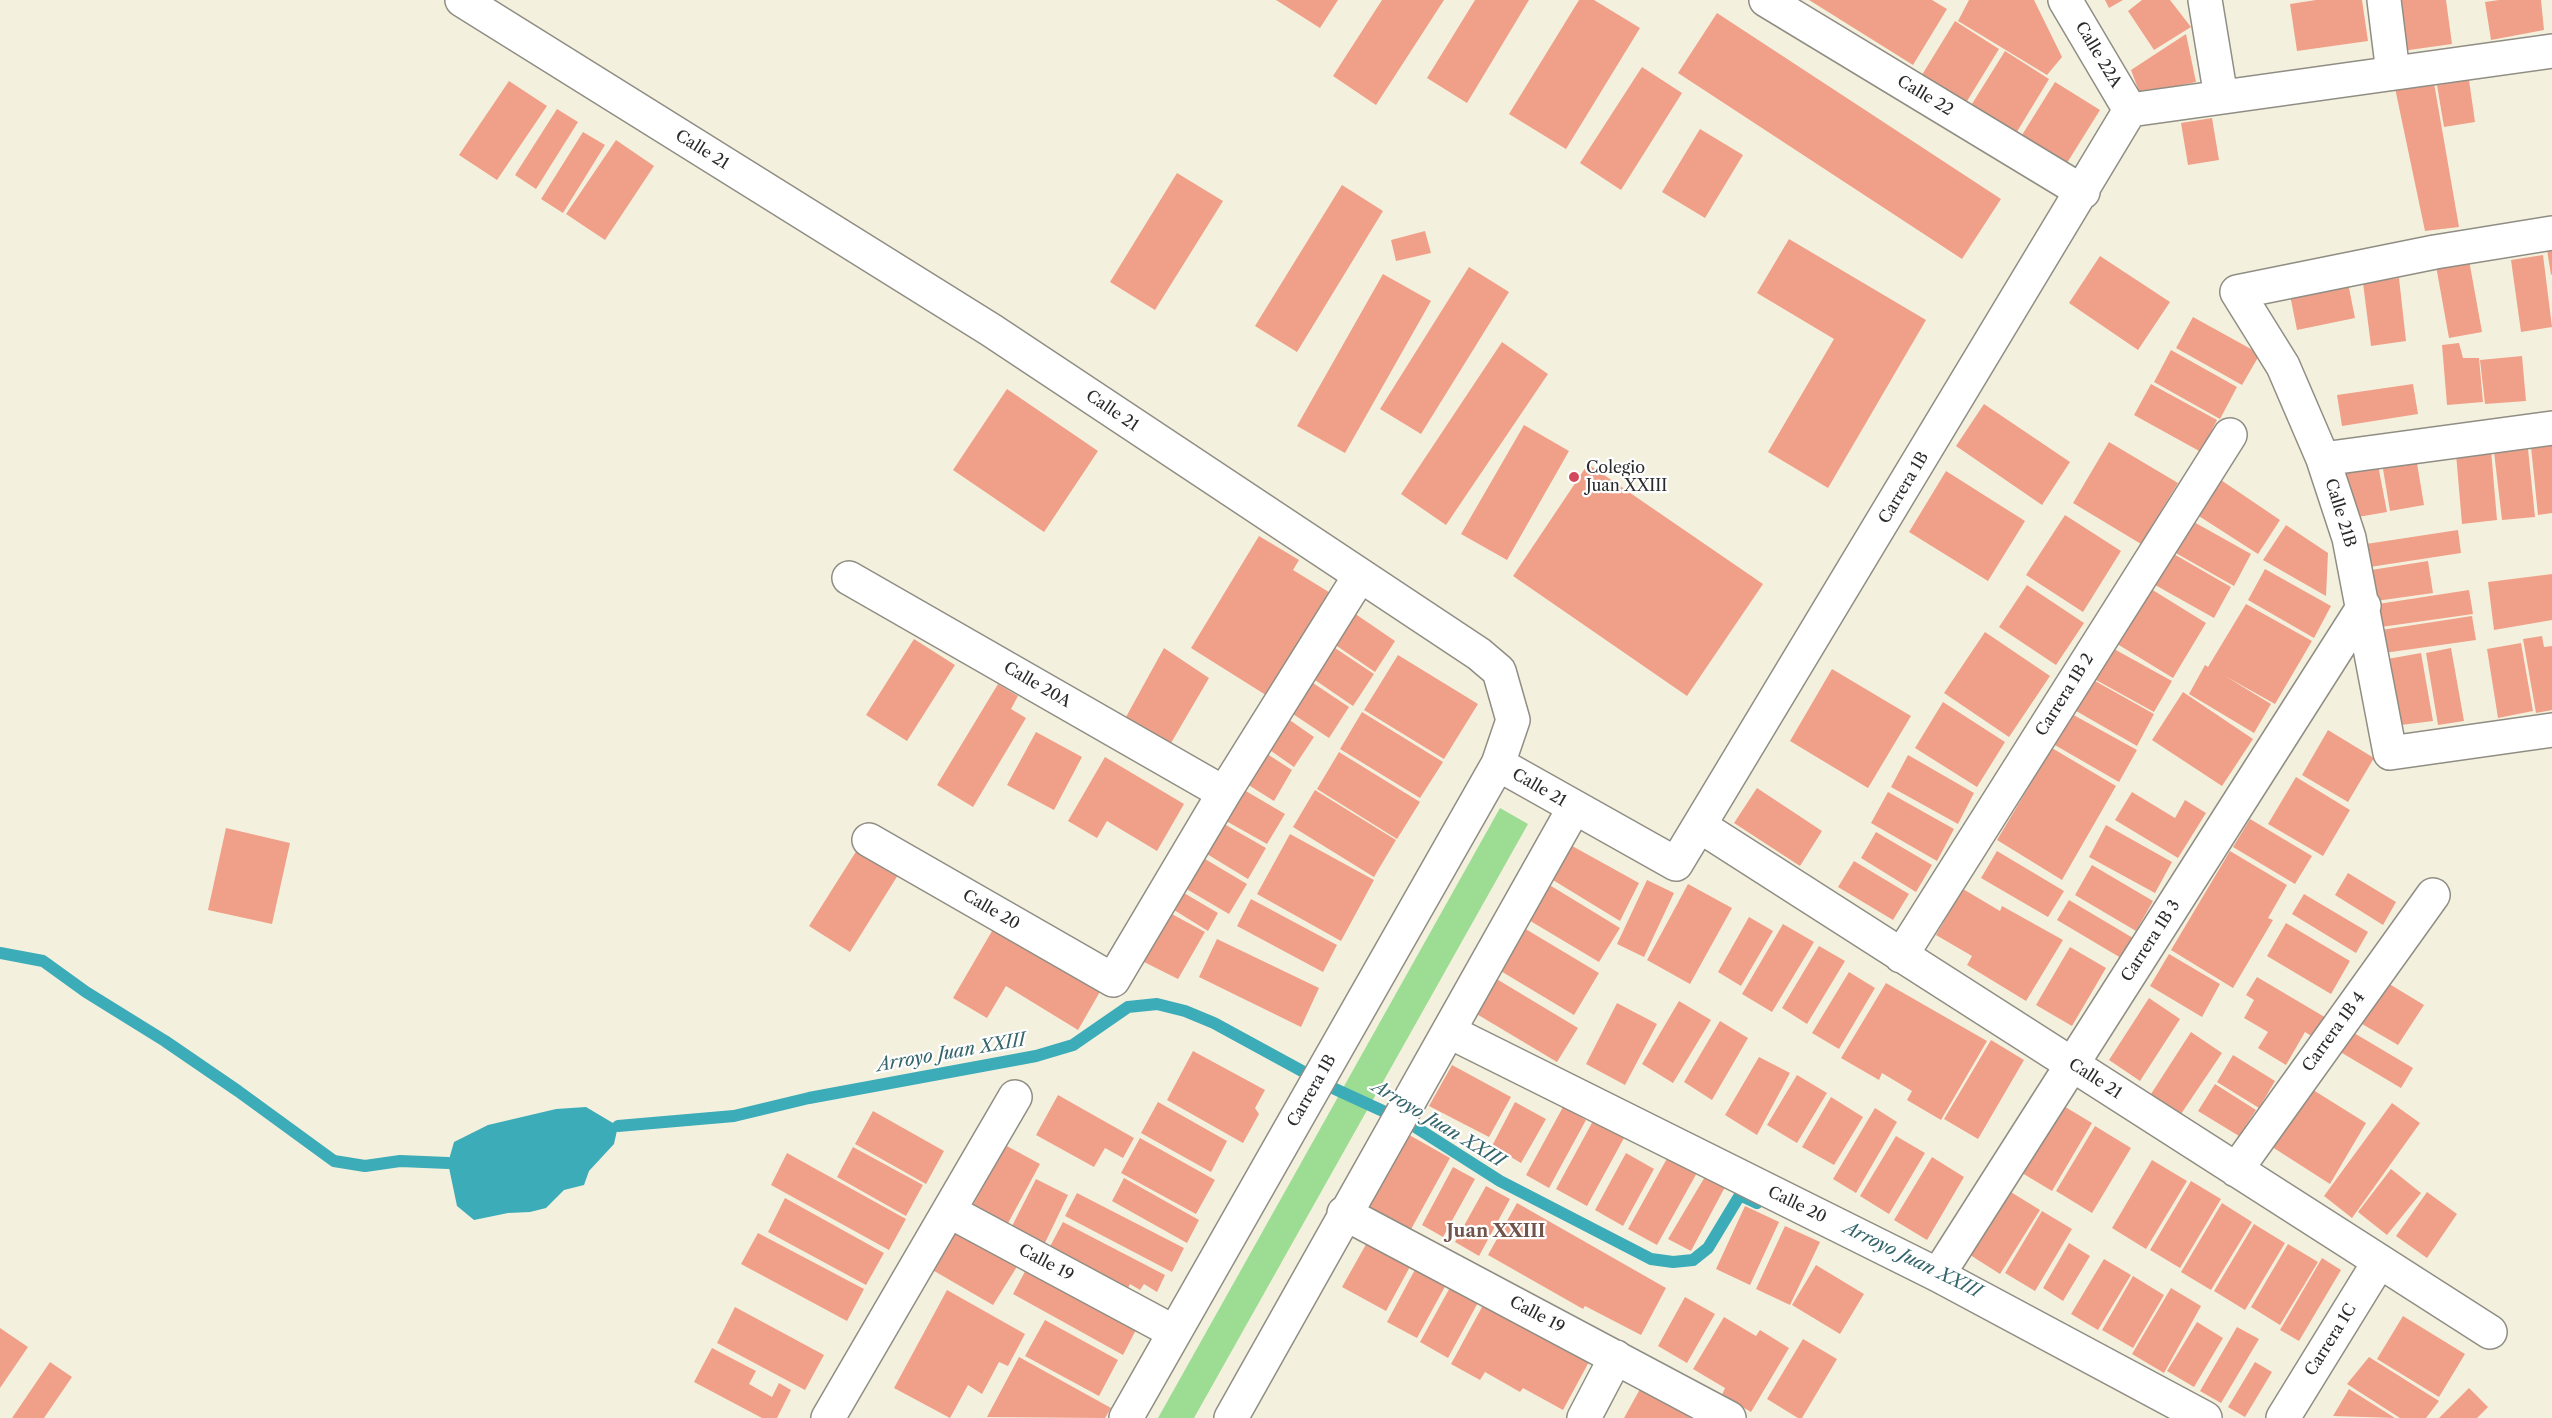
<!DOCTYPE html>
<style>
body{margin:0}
canvas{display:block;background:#f4f0de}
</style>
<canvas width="2552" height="1418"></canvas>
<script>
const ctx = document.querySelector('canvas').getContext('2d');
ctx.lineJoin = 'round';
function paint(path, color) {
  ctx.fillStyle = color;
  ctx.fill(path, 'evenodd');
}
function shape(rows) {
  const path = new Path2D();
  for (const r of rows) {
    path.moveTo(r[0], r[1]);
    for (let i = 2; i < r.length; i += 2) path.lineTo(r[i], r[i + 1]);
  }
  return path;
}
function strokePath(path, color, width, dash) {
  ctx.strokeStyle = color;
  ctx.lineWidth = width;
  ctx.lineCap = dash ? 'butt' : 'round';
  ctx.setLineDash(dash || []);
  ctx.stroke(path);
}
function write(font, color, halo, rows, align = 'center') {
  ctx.font = font + ' "Libre Caslon Text",serif';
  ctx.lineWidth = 4.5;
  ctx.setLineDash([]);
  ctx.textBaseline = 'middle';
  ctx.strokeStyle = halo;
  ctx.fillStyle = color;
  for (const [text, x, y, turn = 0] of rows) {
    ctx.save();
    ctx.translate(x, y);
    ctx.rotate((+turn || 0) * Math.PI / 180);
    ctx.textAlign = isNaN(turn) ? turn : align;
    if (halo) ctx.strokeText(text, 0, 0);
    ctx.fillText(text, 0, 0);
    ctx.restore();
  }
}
paint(shape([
 [1500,808,1528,824,1194,1418,1158,1418]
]), '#9cdd93');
paint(shape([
 [586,1107,618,1126,614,1144,589,1171,584,1185,564,1190,546,1208,530,1212,508,1213,474,1220,457,1206,448,1163,454,1142,488,1125,556,1109]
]), '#3dacb9');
strokePath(shape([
 [0,953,43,961,86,992,165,1041,238,1091,334,1161,365,1166,400,1161,448,1163],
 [618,1126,734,1116,809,1098,1036,1056,1073,1045,1128,1007,1157,1004,1185,1011,1214,1023,1335,1089,1409,1123,1500,1181,1651,1259,1673,1262,1693,1260,1708,1248,1740,1195,1757,1203]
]), '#3dacb9', 12);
paint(shape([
 [1276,0,1338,0,1320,28],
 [1382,0,1444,0,1376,105,1333,76],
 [1475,0,1529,0,1467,103,1427,78],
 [1579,0,1594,0,1640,28,1566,149,1509,114],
 [1809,0,1932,0,1947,9,1913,65],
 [1969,0,2034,0,2062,57,2047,75,1958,21],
 [2105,0,2123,0,2109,8],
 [2142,0,2170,0,2191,27,2154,50,2128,11],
 [2316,0,2362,0,2368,41,2297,51,2290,4],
 [2395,0,2446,0,2452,44,2402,51],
 [2499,0,2541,0,2544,30,2491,40,2485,2],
 [1717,13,2001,199,1962,259,1678,73],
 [1955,21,1999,49,1961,111,1917,83],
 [2186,34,2196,82,2140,94,2131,70],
 [2005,51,2049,79,2012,140,1967,112],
 [1642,67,1682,93,1621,190,1580,163],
 [2469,80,2475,122,2444,127,2437,85],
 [509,81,547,106,497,180,459,155],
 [2055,82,2100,110,2062,171,2017,143],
 [2434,83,2459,227,2425,231,2395,88],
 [557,109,578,122,536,189,515,175],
 [2212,118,2219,160,2188,165,2181,123],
 [1700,129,1743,155,1705,218,1662,192],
 [583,132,605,145,563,213,541,199],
 [616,140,654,166,605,240,566,214],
 [1177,173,1223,201,1155,310,1110,282],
 [1342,185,1383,211,1297,352,1255,326],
 [1425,231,1431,253,1396,261,1391,240],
 [1789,239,1926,320,1828,488,1768,452,1834,339,1757,293],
 [2552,249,2552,274,2551,275,2547,250],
 [2543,255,2552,327,2521,332,2511,260],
 [2100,256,2170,302,2138,350,2069,303],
 [2469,260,2482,332,2449,338,2436,266],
 [1469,267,1509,292,1421,434,1380,409],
 [1383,274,1431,301,1345,453,1297,426],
 [2399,278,2406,341,2371,346,2363,283],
 [2348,283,2355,318,2297,330,2290,295],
 [2193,317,2260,354,2242,385,2176,348],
 [1502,342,1548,374,1446,525,1401,494],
 [2459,343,2463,358,2479,358,2483,402,2447,405,2442,345],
 [2171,350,2237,387,2220,419,2154,382],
 [2522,356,2526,401,2485,404,2480,360],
 [2151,384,2217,420,2201,452,2134,415],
 [2413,384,2418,414,2342,426,2337,395],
 [1007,389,1098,451,1044,532,953,470],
 [1984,404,2070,462,2042,505,1956,446],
 [1524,425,1569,451,1507,560,1461,534],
 [2109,442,2178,483,2141,544,2073,503],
 [2552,444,2552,513,2538,515,2531,447],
 [2528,449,2535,517,2502,520,2494,452],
 [2491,450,2497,520,2462,524,2456,454],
 [2416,457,2424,505,2390,511,2382,463],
 [1588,464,1763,584,1687,696,1513,576],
 [2378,465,2387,512,2352,518,2344,471],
 [1946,471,2025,521,1988,581,1909,532],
 [2215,476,2280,520,2258,554,2191,511],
 [2065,515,2121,551,2083,612,2026,575],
 [2185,517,2251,554,2234,586,2167,548],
 [2286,525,2328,553,2326,596,2263,560],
 [2458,530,2461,553,2370,567,2366,544],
 [1259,536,1299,560,1293,570,1332,594,1269,697,1191,648],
 [2165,549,2231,587,2214,618,2148,581],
 [2428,561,2433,593,2376,601,2371,570],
 [2265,569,2331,606,2314,638,2248,600],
 [2552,574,2552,620,2494,630,2488,582],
 [2143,584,2206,623,2173,678,2109,639],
 [2027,585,2084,623,2056,665,1999,627],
 [2469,590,2473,614,2381,627,2378,604],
 [2246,604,2312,641,2275,704,2225,676,2271,704,2254,733,2189,694,2205,665,2208,667],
 [1354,613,1395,641,1375,672,1334,644],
 [2472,616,2476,640,2384,653,2381,630],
 [1985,632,2050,676,2009,737,1944,693],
 [2542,636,2544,647,2552,646,2552,710,2536,713,2523,639],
 [914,639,955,665,907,741,866,715],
 [2521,643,2533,711,2498,718,2487,649],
 [2105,644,2172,681,2154,712,2087,675],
 [1332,646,1374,674,1353,706,1312,678],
 [1164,648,1209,678,1171,743,1126,717],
 [2451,648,2464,721,2438,725,2426,653],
 [2421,653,2433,721,2393,726,2382,660],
 [1398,655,1478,704,1444,759,1364,710],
 [1832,669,1911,716,1868,788,1790,741],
 [2088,677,2154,714,2137,746,2071,708],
 [1307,679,1349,707,1329,738,1287,710],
 [998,684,1018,696,1011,709,1026,718,973,807,937,785],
 [2183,692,2253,739,2222,786,2152,740],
 [1943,702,2005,742,1977,787,1915,748],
 [1362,712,1443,762,1420,798,1340,749],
 [2070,713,2137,750,2119,782,2053,744],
 [1284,716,1314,737,1294,767,1264,746],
 [2328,730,2374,758,2348,802,2302,775],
 [1036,732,1082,757,1054,810,1007,785],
 [2052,748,2116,786,2062,880,1997,840],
 [1261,750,1292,770,1274,801,1242,781],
 [1339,752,1420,802,1397,839,1317,789],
 [1908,755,1974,793,1958,824,1891,787],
 [1105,757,1184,804,1157,851,1107,821,1097,838,1068,821],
 [2296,777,2350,810,2323,856,2268,824],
 [1239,787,1285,814,1267,844,1219,817],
 [1757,788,1822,831,1800,866,1734,823],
 [1315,790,1396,840,1374,877,1293,827],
 [1888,792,1954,829,1937,861,1871,823],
 [2132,792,2175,818,2185,800,2206,813,2178,858,2115,820],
 [2250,819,2312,856,2295,884,2233,847],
 [1219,821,1266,848,1248,879,1202,851],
 [2106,825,2172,862,2155,893,2089,857],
 [226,828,290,843,272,924,208,910],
 [1876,832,1932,865,1916,892,1861,858],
 [1290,834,1374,880,1341,941,1257,894],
 [1565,842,1639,883,1620,921,1548,877],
 [857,850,898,875,850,952,809,926],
 [1997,851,2064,891,2048,917,1981,878],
 [2230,851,2287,885,2268,918,2273,920,2233,988,2171,950],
 [1200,856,1247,884,1229,914,1183,887],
 [1854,861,1909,894,1893,920,1838,887],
 [2092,865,2153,901,2136,931,2075,895],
 [2348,873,2396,902,2383,925,2335,895],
 [1647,880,1674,893,1644,957,1617,944],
 [1543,881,1620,928,1599,962,1522,916],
 [1688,884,1732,908,1690,984,1647,960],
 [1963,889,2000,911,2002,906,2063,940,2026,1001,1967,965,1972,956,1936,935],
 [1184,893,1218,913,1208,931,1174,910],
 [2304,894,2368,932,2356,953,2292,914],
 [1251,899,1337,945,1323,972,1237,926],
 [2069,900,2133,938,2121,958,2057,920],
 [1170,913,1205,932,1178,979,1144,962],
 [1749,917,1773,931,1741,986,1718,972],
 [999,919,1105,983,1078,1030,1006,986,987,1018,953,998],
 [2286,923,2350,961,2331,994,2267,956],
 [1783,924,1814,942,1772,1012,1742,994],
 [1524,928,1599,973,1574,1015,1499,970],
 [1217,939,1319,988,1301,1027,1199,977],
 [1819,946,1845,961,1807,1024,1782,1008],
 [2070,947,2106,968,2072,1026,2036,1005],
 [2169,954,2220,984,2202,1017,2150,986],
 [1849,972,1875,988,1839,1049,1812,1033],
 [2257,977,2328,1019,2316,1039,2305,1032,2286,1065,2258,1048,2268,1032,2244,1018,2254,1000,2246,995],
 [1495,978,1578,1028,1557,1062,1475,1013],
 [2386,982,2424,1005,2398,1045,2357,1021],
 [1886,983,1987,1041,1941,1120,1907,1100,1912,1091,1882,1073,1879,1080,1841,1058],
 [2149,998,2180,1019,2140,1081,2109,1060],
 [1679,1001,1711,1020,1673,1083,1642,1064],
 [1617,1003,1657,1024,1625,1085,1586,1064],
 [1720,1021,1748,1038,1712,1100,1684,1082],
 [2349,1030,2413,1068,2401,1088,2337,1050],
 [2191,1032,2222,1053,2181,1114,2151,1094],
 [1991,1040,2024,1060,1978,1139,1944,1119],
 [1193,1051,1265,1090,1255,1108,1259,1114,1243,1143,1167,1100],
 [2233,1055,2275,1081,2259,1108,2217,1082],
 [1759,1057,1790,1073,1757,1135,1725,1115],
 [1452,1065,1511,1097,1489,1137,1429,1106],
 [1797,1075,1827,1093,1797,1143,1767,1125],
 [2302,1083,2366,1123,2330,1184,2266,1143],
 [2215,1084,2256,1110,2239,1136,2198,1111],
 [1058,1095,1134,1138,1123,1158,1105,1148,1094,1167,1036,1135],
 [1831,1097,1863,1117,1834,1165,1802,1147],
 [1158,1102,1227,1141,1211,1172,1141,1133],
 [1515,1102,1546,1119,1521,1163,1492,1146],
 [2057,1102,2092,1123,2052,1191,2017,1170],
 [2392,1103,2420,1123,2352,1218,2324,1196],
 [1563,1107,1586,1120,1549,1188,1526,1175],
 [1875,1108,1897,1122,1856,1193,1833,1179],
 [873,1111,944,1151,926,1184,855,1144],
 [1593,1121,1624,1138,1587,1206,1556,1189],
 [2095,1126,2131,1148,2092,1213,2056,1191],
 [1404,1132,1450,1158,1409,1233,1364,1207],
 [1896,1136,1925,1153,1889,1214,1860,1196],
 [1140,1138,1215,1180,1196,1214,1121,1173],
 [1005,1145,1040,1164,1007,1225,972,1207],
 [853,1147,923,1185,906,1216,837,1177],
 [787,1153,906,1219,889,1250,771,1185],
 [1626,1153,1654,1169,1623,1226,1595,1210],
 [1670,1153,1699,1169,1657,1245,1628,1229],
 [1932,1157,1964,1177,1927,1240,1894,1220],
 [2152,1160,2187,1181,2146,1249,2112,1228],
 [1453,1167,1475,1179,1443,1237,1422,1225],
 [2391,1169,2421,1193,2387,1235,2358,1212],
 [1706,1175,1725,1187,1691,1251,1668,1239],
 [1124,1178,1199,1220,1187,1243,1112,1201],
 [1036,1179,1068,1195,1043,1247,1010,1230],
 [2191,1181,2221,1199,2180,1268,2150,1250],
 [1486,1186,1510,1199,1479,1256,1455,1242],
 [2006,1189,2040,1210,2000,1274,1967,1253],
 [2427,1192,2457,1214,2427,1258,2396,1236],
 [1077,1193,1184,1248,1172,1272,1065,1216],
 [785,1198,884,1253,866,1285,768,1232],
 [1517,1203,1666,1288,1641,1335,1585,1306,1583,1309,1488,1255],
 [2222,1203,2252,1222,2211,1290,2181,1272],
 [1745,1206,1779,1222,1750,1285,1716,1269],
 [2042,1211,2072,1229,2035,1291,2005,1273],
 [1063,1222,1165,1275,1157,1292,1144,1284,1140,1290,1130,1284,1124,1295,1046,1254],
 [2254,1224,2285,1243,2245,1310,2214,1291],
 [1785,1226,1820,1242,1790,1305,1756,1289],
 [952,1228,1018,1265,993,1305,929,1268],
 [758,1233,864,1289,847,1321,741,1264],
 [1369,1239,1412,1263,1386,1311,1342,1287],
 [2069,1243,2090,1256,2063,1301,2043,1288],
 [2288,1244,2318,1262,2280,1325,2251,1307],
 [2322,1258,2341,1270,2299,1341,2280,1330],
 [2104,1259,2131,1275,2098,1330,2071,1314],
 [1029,1264,1139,1324,1123,1355,1013,1294],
 [1418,1264,1448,1281,1417,1338,1387,1322],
 [1816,1265,1864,1294,1840,1334,1792,1305],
 [2133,1276,2164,1295,2133,1348,2102,1330],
 [1453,1282,1481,1297,1448,1358,1420,1342],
 [2171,1288,2201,1306,2164,1373,2132,1354],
 [947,1290,1025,1334,1008,1366,999,1362,982,1394,968,1385,950,1418,894,1388],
 [1488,1296,1590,1360,1563,1410,1523,1388,1520,1392,1485,1372,1480,1380,1451,1364],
 [1685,1297,1715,1314,1687,1363,1658,1346],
 [735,1307,824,1355,805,1390,717,1343],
 [2403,1316,2465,1354,2439,1397,2377,1359],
 [1724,1317,1756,1336,1760,1330,1789,1348,1751,1412,1722,1395,1725,1388,1693,1369],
 [1045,1320,1118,1360,1099,1396,1025,1356],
 [2197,1322,2223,1338,2194,1387,2167,1371],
 [2237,1327,2259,1339,2221,1403,2200,1391],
 [0,1328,28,1347,0,1388],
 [1803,1339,1837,1359,1802,1418,1798,1418,1767,1399],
 [712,1348,756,1371,749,1384,772,1397,779,1383,791,1390,777,1418,762,1418,694,1382],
 [1019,1357,1111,1408,1105,1418,987,1417],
 [2369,1357,2439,1401,2426,1418,2400,1418,2347,1384],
 [50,1362,72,1377,44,1418,12,1418],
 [2255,1362,2272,1372,2245,1417,2228,1407],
 [2469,1388,2488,1407,2477,1418,2439,1418],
 [1640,1389,1692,1418,1624,1418],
 [2349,1389,2395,1418,2333,1416]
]), '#f0a088');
const minor = shape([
 [462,0,991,330,1479,654,1499,671,1513,720,1498,764,1126,1418],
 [1766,0,2083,192],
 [2065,0,2130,110],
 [2205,0,2221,97],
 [2384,0,2393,73],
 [2130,110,2552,51],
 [2552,233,2435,252,2237,292,2283,366,2323,459,2349,538,2390,753,2552,730],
 [2323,459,2552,428],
 [849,578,1224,793],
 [1498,764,1676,864,2130,110],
 [1700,826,2490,1332],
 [869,840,1113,980,1224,793,1359,577],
 [1901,956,2230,435],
 [1450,1032,1938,1275,2205,1418],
 [2236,1170,2433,895],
 [949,1211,1174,1332],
 [1344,1213,1729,1418],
 [1938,1275,2364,606],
 [828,1418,1015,1097],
 [1231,1418,1574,808],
 [1584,1418,1616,1357],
 [2283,1418,2379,1262]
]);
strokePath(minor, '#908e84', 36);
strokePath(minor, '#fff', 33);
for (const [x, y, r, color] of [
 [1574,477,6,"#d1495b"]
]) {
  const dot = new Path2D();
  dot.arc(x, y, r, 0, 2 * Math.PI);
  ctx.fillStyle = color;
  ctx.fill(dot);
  strokePath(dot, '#fff', 2);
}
write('16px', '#2b2b2b', '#fff', [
 ["Calle 22A",2098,55,59],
 ["Calle 22",1925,96,31],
 ["Calle 21",702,150,32],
 ["Calle 21",1112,411,34],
 ["Carrera 1B",1904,488,-59],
 ["Calle 21B",2340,513,73],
 ["Calle 20A",1037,685,30],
 ["Carrera 1B 2",2065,695,-58],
 ["Calle 21",1539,788,30],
 ["Calle 20",991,910,30],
 ["Carrera 1B 3",2151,941,-57],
 ["Carrera 1B 4",2334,1032,-54],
 ["Calle 21",2095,1079,33],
 ["Carrera 1B",1312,1091,-60],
 ["Calle 20",1797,1205,26],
 ["Calle 19",1046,1263,28],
 ["Calle 19",1537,1315,28],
 ["Carrera 1C",2331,1340,-58]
]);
write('16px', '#2b2b2b', '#fff', [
 ["Colegio",1586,468],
 ["Juan XXIII",1586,486]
], 'left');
write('italic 18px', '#33656b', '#fff', [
 ["Arroyo Juan XXIII",951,1053,-10],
 ["Arroyo Juan XXIII",1438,1124,31],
 ["Arroyo Juan XXIII",1912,1260,26]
]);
write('bold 18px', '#70544c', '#fff', [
 ["Juan XXIII",1496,1232]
]);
</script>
